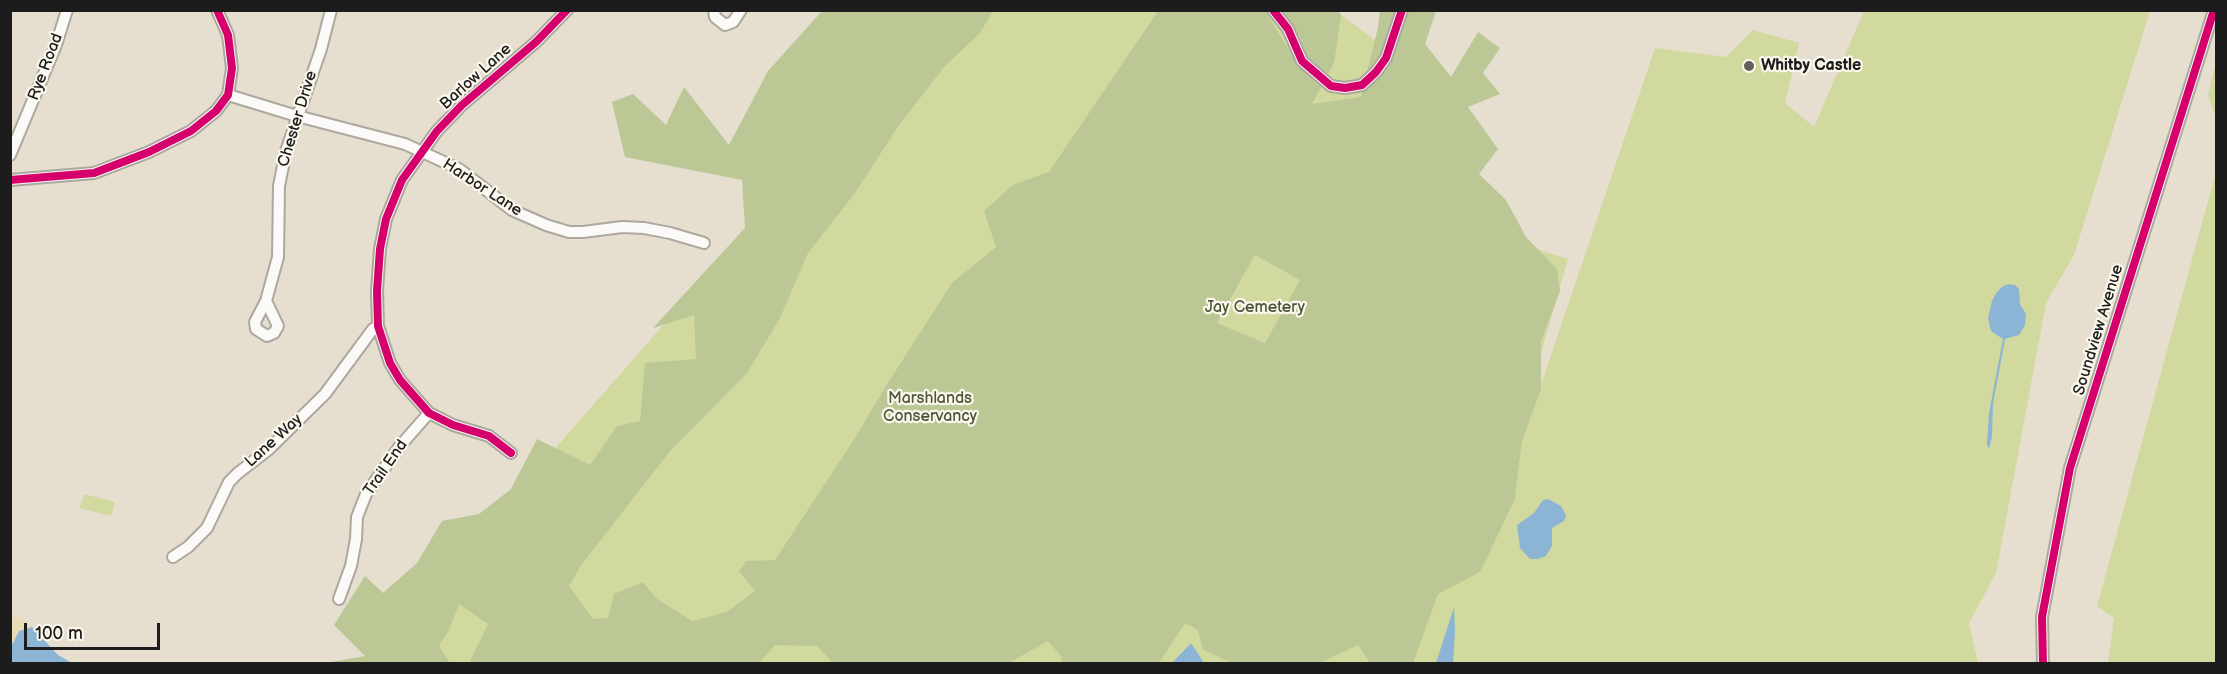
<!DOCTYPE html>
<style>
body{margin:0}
#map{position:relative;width:2227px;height:674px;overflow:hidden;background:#e6dece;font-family:"Balsamiq Sans",sans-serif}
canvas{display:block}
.frame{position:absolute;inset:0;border:12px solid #1c1c1c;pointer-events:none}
.scale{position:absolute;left:24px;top:623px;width:136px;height:27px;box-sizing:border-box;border:3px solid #1c1c1c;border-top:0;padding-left:8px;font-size:18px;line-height:21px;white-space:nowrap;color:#1c1c1c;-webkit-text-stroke:4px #fbf7ec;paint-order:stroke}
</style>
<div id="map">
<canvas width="2227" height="674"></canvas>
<div class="frame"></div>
<div class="scale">100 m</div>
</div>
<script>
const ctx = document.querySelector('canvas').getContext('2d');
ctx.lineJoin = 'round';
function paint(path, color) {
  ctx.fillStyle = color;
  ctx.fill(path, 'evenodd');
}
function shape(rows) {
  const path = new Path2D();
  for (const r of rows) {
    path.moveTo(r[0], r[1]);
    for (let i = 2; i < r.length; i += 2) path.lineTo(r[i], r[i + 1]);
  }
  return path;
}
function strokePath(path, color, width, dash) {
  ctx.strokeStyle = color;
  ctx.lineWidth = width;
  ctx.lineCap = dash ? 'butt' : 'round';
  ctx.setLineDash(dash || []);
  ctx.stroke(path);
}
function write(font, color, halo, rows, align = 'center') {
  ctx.font = font + ' "Balsamiq Sans",sans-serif';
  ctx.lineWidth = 4.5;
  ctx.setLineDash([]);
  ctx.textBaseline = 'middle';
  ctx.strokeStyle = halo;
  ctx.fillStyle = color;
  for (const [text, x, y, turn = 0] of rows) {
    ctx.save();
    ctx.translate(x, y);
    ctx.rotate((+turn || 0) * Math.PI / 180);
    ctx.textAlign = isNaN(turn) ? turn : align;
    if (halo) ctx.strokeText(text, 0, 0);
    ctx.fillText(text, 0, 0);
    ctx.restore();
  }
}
paint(shape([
 [833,11,1336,11,1376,41,1329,283,1282,146,1175,333,1279,395,1369,196,1568,259,1478,573,1515,499,1522,441,1655,48,1726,57,1753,30,1799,43,1785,103,1814,127,1864,11,2150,11,2074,255,2046,303,1996,573,1969,623,1978,663,1453,664,1453,661,1451,664,366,664,766,208],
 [2216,61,2216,118,2208,95],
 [2216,172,2216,663,2108,663,2114,618,2097,606],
 [1255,255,1301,280,1265,343,1217,323],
 [84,494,115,502,111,516,80,508]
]), '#d1d99f');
paint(shape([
 [822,11,993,11,980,33,945,66,899,125,855,193,808,253,780,318,747,373,670,451,582,564,569,586,593,619,608,618,614,594,643,582,656,598,692,621,727,612,755,591,739,571,746,561,775,560,855,438,886,386,952,283,996,247,984,211,1013,185,1049,172,1158,11,1265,11,1289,50,1302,41,1283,11,1339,11,1341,15,1334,63,1312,104,1361,97,1378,27,1380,11,1436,11,1425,44,1451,77,1478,32,1500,48,1483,73,1500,94,1468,107,1498,149,1479,174,1506,200,1526,237,1557,269,1560,291,1541,341,1541,389,1522,441,1515,499,1480,572,1438,594,1413,663,1370,663,1358,645,1319,663,1232,663,1203,650,1198,630,1185,623,1161,660,1157,663,1062,663,1061,656,1048,641,1007,664,833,663,817,646,775,645,759,663,475,663,470,661,488,624,459,604,449,630,439,646,449,662,443,664,320,664,365,656,334,625,365,576,383,593,417,563,442,521,479,514,511,489,537,439,590,465,617,426,640,421,645,363,696,359,694,315,653,328,745,228,742,180,625,157,612,102,633,94,666,125,684,87,729,145,768,71],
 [1255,255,1300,280,1265,343,1217,323]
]), '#bbc896');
paint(shape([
 [15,615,32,627,19,631,11,647,11,624]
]), '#eadcb4');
paint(shape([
 [2009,284,2015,285,2019,289,2020,304,2026,314,2025,325,2019,335,2005,339,1993,404,1992,436,1989,449,1987,444,1989,413,2003,339,1991,331,1988,318,1992,301,1997,292,2003,286],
 [1548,499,1561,506,1566,515,1564,521,1552,528,1552,546,1546,556,1538,559,1530,559,1520,548,1517,525,1534,513,1543,500],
 [1454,607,1455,632,1453,663,1436,663],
 [32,627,58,655,72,663,11,663,11,647,19,631],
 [1191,643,1204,663,1172,663]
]), '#8cb5d5');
const street = shape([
 [714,10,715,17,725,25,733,22,741,10],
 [1273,10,1288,29,1302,61,1331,86,1345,88,1362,85,1376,72,1386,58,1402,10],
 [228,95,297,116,405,144,459,169,512,210,546,225,569,232,583,232,622,227,644,228,670,233,704,243],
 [10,155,56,45,67,10],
 [10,180,94,173,149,152,191,131,216,111,228,95,232,68,228,35,217,10],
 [266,301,278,326,274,333,267,336,256,329,255,322,266,301,278,257,279,186,286,151,321,49,331,10],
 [511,453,489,436,453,425,429,413,400,380,390,363,378,326,377,291,380,249,386,219,402,180,437,131,462,105,536,42,567,10],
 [173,557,188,547,207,528,229,482,238,473,268,450,325,394,373,329,378,326],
 [339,599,351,566,356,539,357,517,366,494,400,446,429,413],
 [2043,664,2042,617,2070,468,2214,10]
]);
strokePath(street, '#ada89e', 14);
strokePath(street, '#fbfaf8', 10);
strokePath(shape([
 [1273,10,1288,29,1302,61,1331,86,1345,88,1362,85,1376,72,1386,58,1402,10],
 [10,180,94,173,149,152,191,131,216,111,228,95,232,68,228,35,217,10],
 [511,453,489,436,453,425,429,413,400,380,390,363,378,326,377,291,380,249,386,219,402,180,437,131,462,105,536,42,567,10],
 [2043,664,2042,617,2070,468,2214,10]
]), '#d6006c', 8);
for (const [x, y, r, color] of [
 [1749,66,6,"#63605a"]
]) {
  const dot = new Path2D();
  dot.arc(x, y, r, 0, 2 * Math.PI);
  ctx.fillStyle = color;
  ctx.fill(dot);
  strokePath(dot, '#fbf7ec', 2);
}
write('bold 16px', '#1c1c1c', '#fbf7ec', [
 ["Whitby Castle",1761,66]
], 'left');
write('16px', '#1c1c1c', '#fbf7ec', [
 ["Rye Road",46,67,-69],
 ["Barlow Lane",476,77,-42],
 ["Chester Drive",298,119,-73],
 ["Harbor Lane",482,188,33],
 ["Soundview Avenue",2099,330,-73],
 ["Lane Way",274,441,-42],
 ["Trail End",386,468,-55]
]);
write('16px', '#4d5438', '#fbf7ec', [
 ["Jay Cemetery",1255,308],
 ["Marshlands",930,399],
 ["Conservancy",930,417]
]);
</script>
